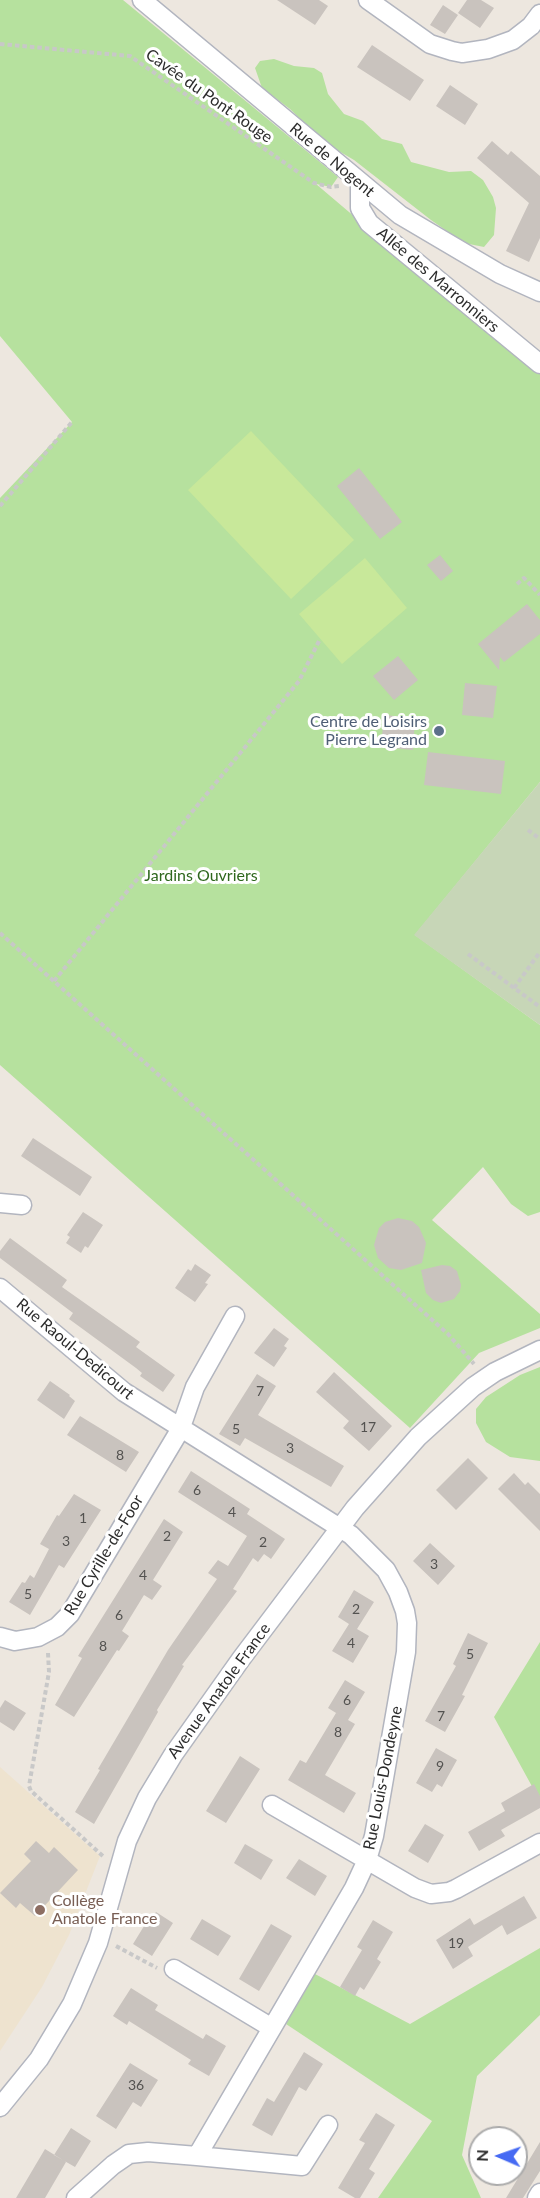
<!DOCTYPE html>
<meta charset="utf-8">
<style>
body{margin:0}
#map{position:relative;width:540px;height:2198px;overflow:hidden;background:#ede7df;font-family:Lato,sans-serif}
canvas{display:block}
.north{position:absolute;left:468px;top:2126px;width:60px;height:60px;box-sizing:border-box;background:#fff;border:2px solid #ababab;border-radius:50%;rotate:272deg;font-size:16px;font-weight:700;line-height:24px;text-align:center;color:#2c2c2c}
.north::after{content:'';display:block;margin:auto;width:21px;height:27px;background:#466af3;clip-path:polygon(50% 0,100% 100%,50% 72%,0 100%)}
</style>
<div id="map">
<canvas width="540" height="2198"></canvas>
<div class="north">N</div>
</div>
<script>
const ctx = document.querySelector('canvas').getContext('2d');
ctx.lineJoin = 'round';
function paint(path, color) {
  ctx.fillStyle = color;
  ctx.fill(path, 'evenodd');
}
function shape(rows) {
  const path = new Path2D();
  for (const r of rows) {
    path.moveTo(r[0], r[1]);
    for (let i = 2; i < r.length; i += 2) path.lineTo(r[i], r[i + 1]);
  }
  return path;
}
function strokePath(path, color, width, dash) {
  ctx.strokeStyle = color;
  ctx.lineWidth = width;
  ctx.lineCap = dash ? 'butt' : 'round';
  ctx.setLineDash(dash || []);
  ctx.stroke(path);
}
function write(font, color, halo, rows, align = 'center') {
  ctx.font = font + ' Lato,sans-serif';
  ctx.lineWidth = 6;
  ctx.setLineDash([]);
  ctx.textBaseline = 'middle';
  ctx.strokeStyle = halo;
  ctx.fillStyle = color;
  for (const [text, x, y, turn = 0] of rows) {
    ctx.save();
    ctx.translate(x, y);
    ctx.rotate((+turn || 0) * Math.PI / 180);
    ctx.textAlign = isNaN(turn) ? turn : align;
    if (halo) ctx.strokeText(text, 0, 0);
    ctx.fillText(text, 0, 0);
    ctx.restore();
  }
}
paint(shape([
 [0,1767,100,1856,69,1935,42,1987,0,2051]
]), '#eee3cf');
paint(shape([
 [0,0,123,0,338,177,331,187,316,184,540,374,540,782,415,935,540,1025,540,1212,528,1216,511,1204,483,1167,432,1220,540,1314,540,1328,479,1353,410,1428,0,1065,0,498,72,422,0,336],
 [274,59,294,66,314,68,322,73,328,94,344,114,363,121,382,139,402,144,411,162,449,172,471,171,483,180,493,197,496,208,494,235,484,247,464,243,431,220,354,160,325,143,290,109,262,88,255,68,260,61],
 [540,1367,540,1461,510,1457,486,1442,476,1423,476,1409,486,1397,520,1375],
 [540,1642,540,1801,494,1717],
 [540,1948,540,2015,477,2076,462,2155,481,2198,378,2198,432,2121,286,2024,315,1974,410,2024]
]), '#b6e19e');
paint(shape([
 [540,782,540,1025,414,935]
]), '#c7d6b7');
paint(shape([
 [251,431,354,540,291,599,188,490],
 [365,558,407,608,342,664,299,614]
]), '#c8e89a');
paint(shape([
 [277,0,319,0,328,6,315,25],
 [467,0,481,0,494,8,480,28,458,13],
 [443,5,458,15,445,34,430,25],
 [372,45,424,80,410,101,357,67],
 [450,85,478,104,465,125,436,106],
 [492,141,508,155,511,151,540,176,540,238,529,262,506,251,529,203,477,158],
 [359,468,402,522,380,539,337,486],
 [440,555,453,571,441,581,427,565],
 [527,604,540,620,540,634,504,662,500,657,499,670,478,644],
 [398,656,418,680,394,700,373,676],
 [465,683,497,686,493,718,462,715],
 [384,715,415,718,413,750,381,747],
 [428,752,505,761,501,794,424,785],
 [33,1138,92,1177,80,1196,21,1156],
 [83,1212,103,1225,88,1248,85,1246,81,1253,66,1243,70,1237,67,1235],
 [398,1218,412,1221,419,1227,426,1243,422,1263,401,1270,389,1268,378,1258,374,1245,379,1228,385,1222],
 [10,1238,67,1280,62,1287,140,1342,136,1347,175,1375,163,1392,140,1376,142,1373,136,1368,69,1319,73,1313,0,1258,0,1251],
 [195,1264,211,1275,205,1283,208,1284,195,1302,175,1288,188,1269,191,1271],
 [442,1265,450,1266,457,1271,461,1285,460,1291,454,1299,441,1303,433,1300,426,1293,421,1270],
 [274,1328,289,1339,284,1346,287,1348,274,1367,254,1353],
 [334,1372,392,1426,369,1451,343,1428,349,1421,316,1392],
 [257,1374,276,1386,258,1415,344,1466,331,1487,245,1438,240,1446,219,1434],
 [50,1381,70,1395,69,1396,75,1401,64,1419,37,1400],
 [80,1416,139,1452,126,1472,67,1435],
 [468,1458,488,1478,456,1510,436,1490],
 [191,1471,250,1509,247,1514,285,1539,271,1559,264,1554,258,1562,253,1558,233,1589,237,1591,182,1665,184,1666,157,1710,158,1712,94,1824,75,1812,100,1770,98,1769,168,1650,217,1579,208,1573,218,1560,228,1566,247,1536,178,1492],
 [514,1473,525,1485,528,1482,540,1494,540,1531,498,1489],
 [74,1494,101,1510,64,1568,59,1565,30,1615,9,1602,22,1582,25,1583,30,1575,34,1578,49,1549,40,1544,57,1515,59,1516],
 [164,1519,183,1532,153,1580,162,1586,152,1600,144,1595,122,1631,129,1636,119,1651,117,1650,74,1717,55,1705,82,1658,78,1656],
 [430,1543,455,1566,438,1585,413,1561],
 [354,1590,374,1602,357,1629,369,1636,353,1663,332,1651,349,1624,338,1617],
 [468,1633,488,1643,462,1695,465,1696,445,1732,425,1721,456,1666,453,1664],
 [345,1680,365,1692,348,1720,355,1724,325,1775,356,1793,344,1813,288,1780,300,1760,306,1763,336,1713,341,1716,328,1708],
 [5,1700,26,1713,14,1731,0,1722,0,1708],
 [436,1748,457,1760,442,1787,437,1784,432,1792,416,1783],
 [240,1756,260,1769,226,1823,206,1811],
 [534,1784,540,1796,540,1808,501,1830,505,1836,479,1851,468,1832,505,1811,501,1803],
 [425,1824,444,1835,428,1863,408,1851],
 [36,1841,49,1853,54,1847,78,1870,35,1916,20,1903,16,1908,0,1893,31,1861,24,1854],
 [245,1844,273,1860,261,1880,234,1863],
 [299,1859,327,1876,315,1896,286,1878],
 [524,1896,537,1918,507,1935,502,1925,468,1947,473,1956,453,1969,436,1940,470,1918,474,1925],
 [156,1912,173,1923,152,1956,133,1944,149,1918,151,1919],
 [202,1919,231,1936,218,1956,190,1939],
 [373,1920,393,1932,377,1959,381,1962,364,1990,360,1987,355,1996,340,1987,362,1950,357,1947],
 [271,1924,292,1936,259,1991,239,1979],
 [131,1988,158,2005,155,2010,203,2039,206,2034,226,2046,209,2076,188,2064,191,2060,129,2021,127,2025,113,2016],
 [304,2052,323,2064,306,2091,299,2087,272,2136,252,2125,267,2098,274,2102],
 [130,2063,158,2080,141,2107,133,2102,116,2129,96,2116],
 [376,2113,395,2125,369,2169,375,2173,360,2198,355,2198,338,2188,365,2143,359,2140],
 [71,2128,91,2141,75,2167,54,2155],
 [540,2142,540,2171,523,2198,506,2198],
 [45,2149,66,2162,45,2198,16,2198]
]), '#c9c3be');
const minor = shape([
 [142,0,400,215,500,274,540,292],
 [368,0,430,44,452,51,462,53,488,49,513,40,531,26,540,14],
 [360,184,360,208,369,223,540,364],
 [0,1203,22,1205],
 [0,1288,124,1392,351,1535,386,1570,398,1592,405,1611,407,1623,406,1652,374,1836,367,1860,354,1888,197,2156,148,2152,129,2154,113,2165,76,2198],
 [0,1637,15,1641,38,1637,57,1627,70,1614,180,1430,195,1387,235,1316],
 [272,1805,415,1888,431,1894,449,1892,456,1889,540,1843],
 [174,1969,272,2028],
 [0,2107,39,2059,72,2004,98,1943,127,1841,147,1798,173,1755,241,1659,355,1508,418,1437,473,1387,495,1372,540,1350],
 [197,2156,302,2166,328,2125],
 [537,2198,540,2193]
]);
strokePath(minor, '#b2b5bf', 21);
strokePath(shape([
 [0,44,130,56,314,183,331,187,339,186],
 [0,506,72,422],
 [517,584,524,578,540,595],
 [528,830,540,839],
 [0,933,448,1334,474,1364],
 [468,954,540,1007],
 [54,981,299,681,320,639],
 [514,988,540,952],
 [48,1653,49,1672,29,1786,31,1791,104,1857],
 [116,1946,157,1968]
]), '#c8c8c8', 4, [4.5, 3]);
strokePath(minor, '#fff', 18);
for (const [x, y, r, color] of [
 [439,731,6,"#5c6f8a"],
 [40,1910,6,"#8d6e63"]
]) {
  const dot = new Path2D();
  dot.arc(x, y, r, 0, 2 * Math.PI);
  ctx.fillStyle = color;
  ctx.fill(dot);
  strokePath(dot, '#fff', 2);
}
write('14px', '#535250', null, [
 ["7",260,1391],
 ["17",368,1427],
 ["5",236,1429],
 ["3",290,1448],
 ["8",120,1455],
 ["6",197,1490],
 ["4",232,1512],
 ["1",83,1518],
 ["2",167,1536],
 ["3",66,1541],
 ["2",263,1542],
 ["3",434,1564],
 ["4",143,1575],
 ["5",28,1594],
 ["2",356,1609],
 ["6",119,1615],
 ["4",351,1643],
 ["8",103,1646],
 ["5",470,1654],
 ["6",347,1700],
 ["7",441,1716],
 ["8",338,1732],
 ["9",440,1766],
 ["19",456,1943],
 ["36",136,2085]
]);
write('16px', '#2c2c2c', '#fff', [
 ["Cavée du Pont Rouge",209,96,35],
 ["Rue de Nogent",332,160,40],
 ["Allée des Marronniers",438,280,40],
 ["Rue Raoul-Dedicourt",75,1349,40],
 ["Rue Cyrille-de-Foor",104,1555,-59],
 ["Avenue Anatole France",219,1691,-54],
 ["Rue Louis-Dondeyne",383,1778,-79]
]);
write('16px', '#4e5e75', '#fff', [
 ["Centre de Loisirs",427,722],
 ["Pierre Legrand",427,740]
], 'right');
write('16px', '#2e671d', '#fff', [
 ["Jardins Ouvriers",201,876]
]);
write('16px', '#785e54', '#fff', [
 ["Collège",52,1901],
 ["Anatole France",52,1919]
], 'left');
</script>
